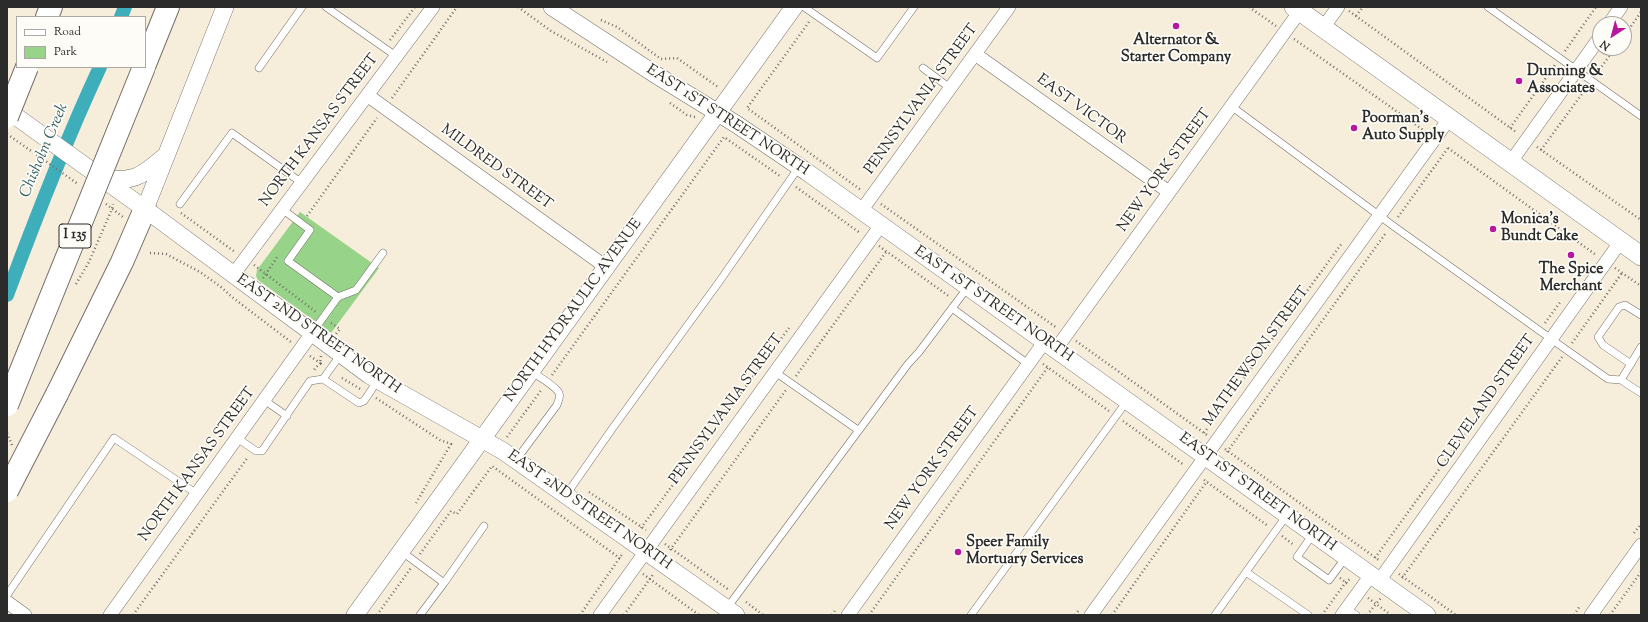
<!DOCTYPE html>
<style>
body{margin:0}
#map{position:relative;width:1648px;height:622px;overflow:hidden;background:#f7eddb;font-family:"Sorts Mill Goudy",serif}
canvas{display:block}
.frame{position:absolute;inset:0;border:8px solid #2b2b2b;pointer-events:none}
.legend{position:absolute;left:16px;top:16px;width:130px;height:52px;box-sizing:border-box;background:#fdfcf7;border:1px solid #a9a8a5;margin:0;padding:5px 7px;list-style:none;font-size:12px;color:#2b2b2b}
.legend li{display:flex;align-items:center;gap:8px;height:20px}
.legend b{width:20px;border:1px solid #a9a8a5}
.north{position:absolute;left:1592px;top:16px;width:40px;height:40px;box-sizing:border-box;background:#fdfcf7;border:1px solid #a9a8a5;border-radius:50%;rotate:216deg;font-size:11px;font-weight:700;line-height:16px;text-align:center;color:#2b2b2b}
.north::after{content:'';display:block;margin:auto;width:14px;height:18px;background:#b5179e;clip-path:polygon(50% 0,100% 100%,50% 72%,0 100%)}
</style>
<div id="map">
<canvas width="1648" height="622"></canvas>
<div class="frame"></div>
<ul class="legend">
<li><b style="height:5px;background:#fff"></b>Road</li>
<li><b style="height:11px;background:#97d388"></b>Park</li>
</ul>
<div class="north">N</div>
</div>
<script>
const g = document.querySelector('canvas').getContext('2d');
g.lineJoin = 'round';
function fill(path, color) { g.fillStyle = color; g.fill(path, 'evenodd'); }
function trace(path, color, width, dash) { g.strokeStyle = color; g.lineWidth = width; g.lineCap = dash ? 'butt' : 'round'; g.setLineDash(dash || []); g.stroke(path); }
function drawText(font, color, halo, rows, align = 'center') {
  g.font = font + ' "Sorts Mill Goudy",serif'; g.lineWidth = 3.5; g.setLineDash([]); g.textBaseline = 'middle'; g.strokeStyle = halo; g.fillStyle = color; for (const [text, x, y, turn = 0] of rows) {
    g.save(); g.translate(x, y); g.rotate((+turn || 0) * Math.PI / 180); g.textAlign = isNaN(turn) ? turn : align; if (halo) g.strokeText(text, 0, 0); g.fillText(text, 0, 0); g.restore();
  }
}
fill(new Path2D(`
 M 300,212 L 379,268 L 331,333 L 258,280 L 256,276 L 257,270 Z`), '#97d388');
trace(new Path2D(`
 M 121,17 L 125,7
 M 7,295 C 36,217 65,142 100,67`), '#3eaebb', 14);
const service = new Path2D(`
 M 326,7 L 396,56
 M 804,7 L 877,58 L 914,7
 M 1488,7 L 1641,116
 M 259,68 L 302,7
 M 923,68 L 950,88
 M 1231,106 L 1392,225 L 1568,351 L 1608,379 L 1621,380
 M 180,204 L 232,133 L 302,183
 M 282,209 L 310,230 L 288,261 L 338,297 L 312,333
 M 338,297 L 356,290 L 383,253
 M 952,308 L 1028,364
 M 1641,347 L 1621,380 L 1641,393
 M 1631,364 L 1603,345 L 1598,337 L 1619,307 L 1625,305 L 1641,315
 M 775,372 L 858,430
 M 323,379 L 341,354
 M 264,400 L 287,416
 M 237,438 L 256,451 L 262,451 L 310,381 L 323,379 L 359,403 L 364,401 L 378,380
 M 516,460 L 557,405 C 558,401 561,397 559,393 C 555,385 537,376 531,371
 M 566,495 L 612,429 L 719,282 L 799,167
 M 1313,534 L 1297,557 L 1329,580 L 1346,557
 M 401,551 L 444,583 L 420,615
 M 1246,572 L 1308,615
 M 444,583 L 484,526
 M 7,595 L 114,438 L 197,494
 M 727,608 L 908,364 L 919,352 L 968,287
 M 1347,609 L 1356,615
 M 971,615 L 1127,401
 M 1215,615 L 1287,515`);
const minor = new Path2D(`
 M 1609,24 L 1621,7
 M 1323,28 L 1338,7
 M 975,54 L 1169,192
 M 367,95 L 606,267
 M 1510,163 L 1600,37
 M 861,211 L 1009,7
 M 233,275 L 433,7
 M 1056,349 L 1300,11
 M 1379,581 L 1621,241
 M 7,602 L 25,615
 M 110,615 L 312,333
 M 600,615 L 881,225
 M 848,615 L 1045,341
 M 1091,615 L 1449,119
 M 1342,615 L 1371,575
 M 1591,615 L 1641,545`);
const tertiary = new Path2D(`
 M 552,7 L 653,73 L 736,124 L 807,172 L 1427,615
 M 7,110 L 145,209 L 369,375 L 503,451 L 736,615
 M 101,179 C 134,181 138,179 164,157
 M 145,209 L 225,7
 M 355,615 L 794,7`);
const secondary = new Path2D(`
 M 1294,7 L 1641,256`);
const motorway = new Path2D(`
 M 47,17 L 51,7
 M 145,64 L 168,7
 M 57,394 L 122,262 L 145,209`);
trace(service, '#726f69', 8);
trace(minor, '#726f69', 14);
trace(tertiary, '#726f69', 18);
trace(secondary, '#726f69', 20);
trace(motorway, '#726f69', 24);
trace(new Path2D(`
 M 518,7 L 551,31 L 607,62
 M 1249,7 L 1276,26
 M 1349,11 L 1516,132
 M 1356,16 L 1363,7
 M 601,20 L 617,27 L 661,59 L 677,58 L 718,87 L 719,86
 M 809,22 L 747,108 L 861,190
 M 1624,36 L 1641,12
 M 1294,39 L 1426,132
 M 390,40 L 415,7
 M 1565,51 L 1596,7
 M 1597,73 L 1615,48
 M 392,98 L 457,7
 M 670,103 L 687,115 L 695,117
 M 1510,128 L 1555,65
 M 7,134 L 78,184
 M 1537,147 L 1641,220
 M 1448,148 L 1596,255
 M 1541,150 L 1587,87
 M 796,187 L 860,233
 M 106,204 L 123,217
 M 881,204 L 1057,328
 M 181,213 L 235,252
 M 307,216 L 377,118
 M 1398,217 L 1448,148
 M 879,246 L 950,297
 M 150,253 L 166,254 L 200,272 L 221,287 L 232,297 L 291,342
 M 254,265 L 316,312
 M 1615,268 L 1641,286
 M 263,278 L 278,256
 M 76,284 L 89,262 L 112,209 L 113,204
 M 331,323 L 340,329 L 336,334
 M 1545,323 L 1561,301
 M 1076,341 L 1207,435
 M 1572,343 L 1622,273
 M 310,356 L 320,363 L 314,370
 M 321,356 L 320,363 L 323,366
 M 1043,364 L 1109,411
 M 552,375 L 724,137 L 780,176
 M 796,376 L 886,252
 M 342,378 L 362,390
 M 376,398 L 440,440 L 451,444 L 416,503
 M 1123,421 L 1184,465
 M 7,433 L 12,445
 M 1204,433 L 1342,243
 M 507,437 L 542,389
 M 1225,449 L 1380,561
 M 1227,452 L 1386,233
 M 1204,480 L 1268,526
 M 589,492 L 646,530
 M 641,528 L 789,328
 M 1634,533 L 1641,524
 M 1282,536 L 1294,545
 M 665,544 L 729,590
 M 670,550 L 786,390
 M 420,554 L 451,511 L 457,514 L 492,466 L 621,559
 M 1375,558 L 1534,338
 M 643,574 L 699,615
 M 1399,574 L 1456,615
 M 1340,578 L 1349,585
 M 1402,578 L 1562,357
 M 1368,598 L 1391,615
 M 746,602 L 763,615
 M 133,615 L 248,457
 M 377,615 L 411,568
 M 580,615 L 623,553
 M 624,615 L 654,573
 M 832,615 L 836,609
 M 869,615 L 1048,367
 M 1075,615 L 1079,610
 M 1112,615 L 1207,481
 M 1322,615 L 1346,582 L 1351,578
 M 1367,615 L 1381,598
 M 1574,615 L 1580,606
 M 1610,615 L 1641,572`), '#726f69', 2.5, [1, 3]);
trace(service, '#fff', 7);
trace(minor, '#fff', 13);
trace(tertiary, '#fff', 17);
trace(secondary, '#fff', 19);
trace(motorway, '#fff', 22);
const motorwayBridge = new Path2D(`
 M 7,117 L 27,67
 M 7,405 L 144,67
 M 7,491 L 57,394`);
trace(motorwayBridge, '#726f69', 24, []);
trace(motorwayBridge, '#fff', 22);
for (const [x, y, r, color] of [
 [1176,26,4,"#b5179e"],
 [1519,81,4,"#b5179e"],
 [1354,128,4,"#b5179e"],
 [1493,229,4,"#b5179e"],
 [1571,255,4,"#b5179e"],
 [958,552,4,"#b5179e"]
]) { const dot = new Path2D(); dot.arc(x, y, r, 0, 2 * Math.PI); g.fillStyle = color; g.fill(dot); trace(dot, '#fdfcf7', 1.5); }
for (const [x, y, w] of [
 [75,236,32]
]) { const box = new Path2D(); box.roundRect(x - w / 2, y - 12, w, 24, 3); g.fillStyle = '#fdfcf7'; g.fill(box); trace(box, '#2b2b2b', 1); }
drawText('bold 14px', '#2b2b2b', null, [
 ["I 135",75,236]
]);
drawText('bold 15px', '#2b2b2b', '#fdfcf7', [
 ["Alternator &",1176,41,"center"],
 ["Starter Company",1176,58,"center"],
 ["Dunning &",1527,72],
 ["Associates",1527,89],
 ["Poorman's",1362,119],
 ["Auto Supply",1362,136],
 ["Monica's",1501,220],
 ["Bundt Cake",1501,237],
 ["The Spice",1571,270,"center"],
 ["Merchant",1571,287,"center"],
 ["Speer Family",966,543],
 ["Mortuary Services",966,560]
], 'left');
drawText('15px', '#2b2b2b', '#fdfcf7', [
 ["PENNSYLVANIA STREET",922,100,-54],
 ["EAST VICTOR",1081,110,36],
 ["EAST 1ST STREET NORTH",727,121,33],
 ["NORTH KANSAS STREET",320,131,-53],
 ["MILDRED STREET",496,168,36],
 ["NEW YORK STREET",1165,171,-54],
 ["EAST 1ST STREET NORTH",993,305,35],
 ["NORTH HYDRAULIC AVENUE",574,311,-54],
 ["EAST 2ND STREET NORTH",318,335,35],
 ["MATHEWSON STREET",1257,357,-54],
 ["CLEVELAND STREET",1487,402,-55],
 ["PENNSYLVANIA STREET",727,410,-54],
 ["NORTH KANSAS STREET",198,465,-54],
 ["NEW YORK STREET",933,469,-54],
 ["EAST 1ST STREET NORTH",1257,493,36],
 ["EAST 2ND STREET NORTH",589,511,35]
]);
drawText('italic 16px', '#335f65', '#fdfcf7', [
 ["Chisholm Creek",45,151,-67]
]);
</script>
